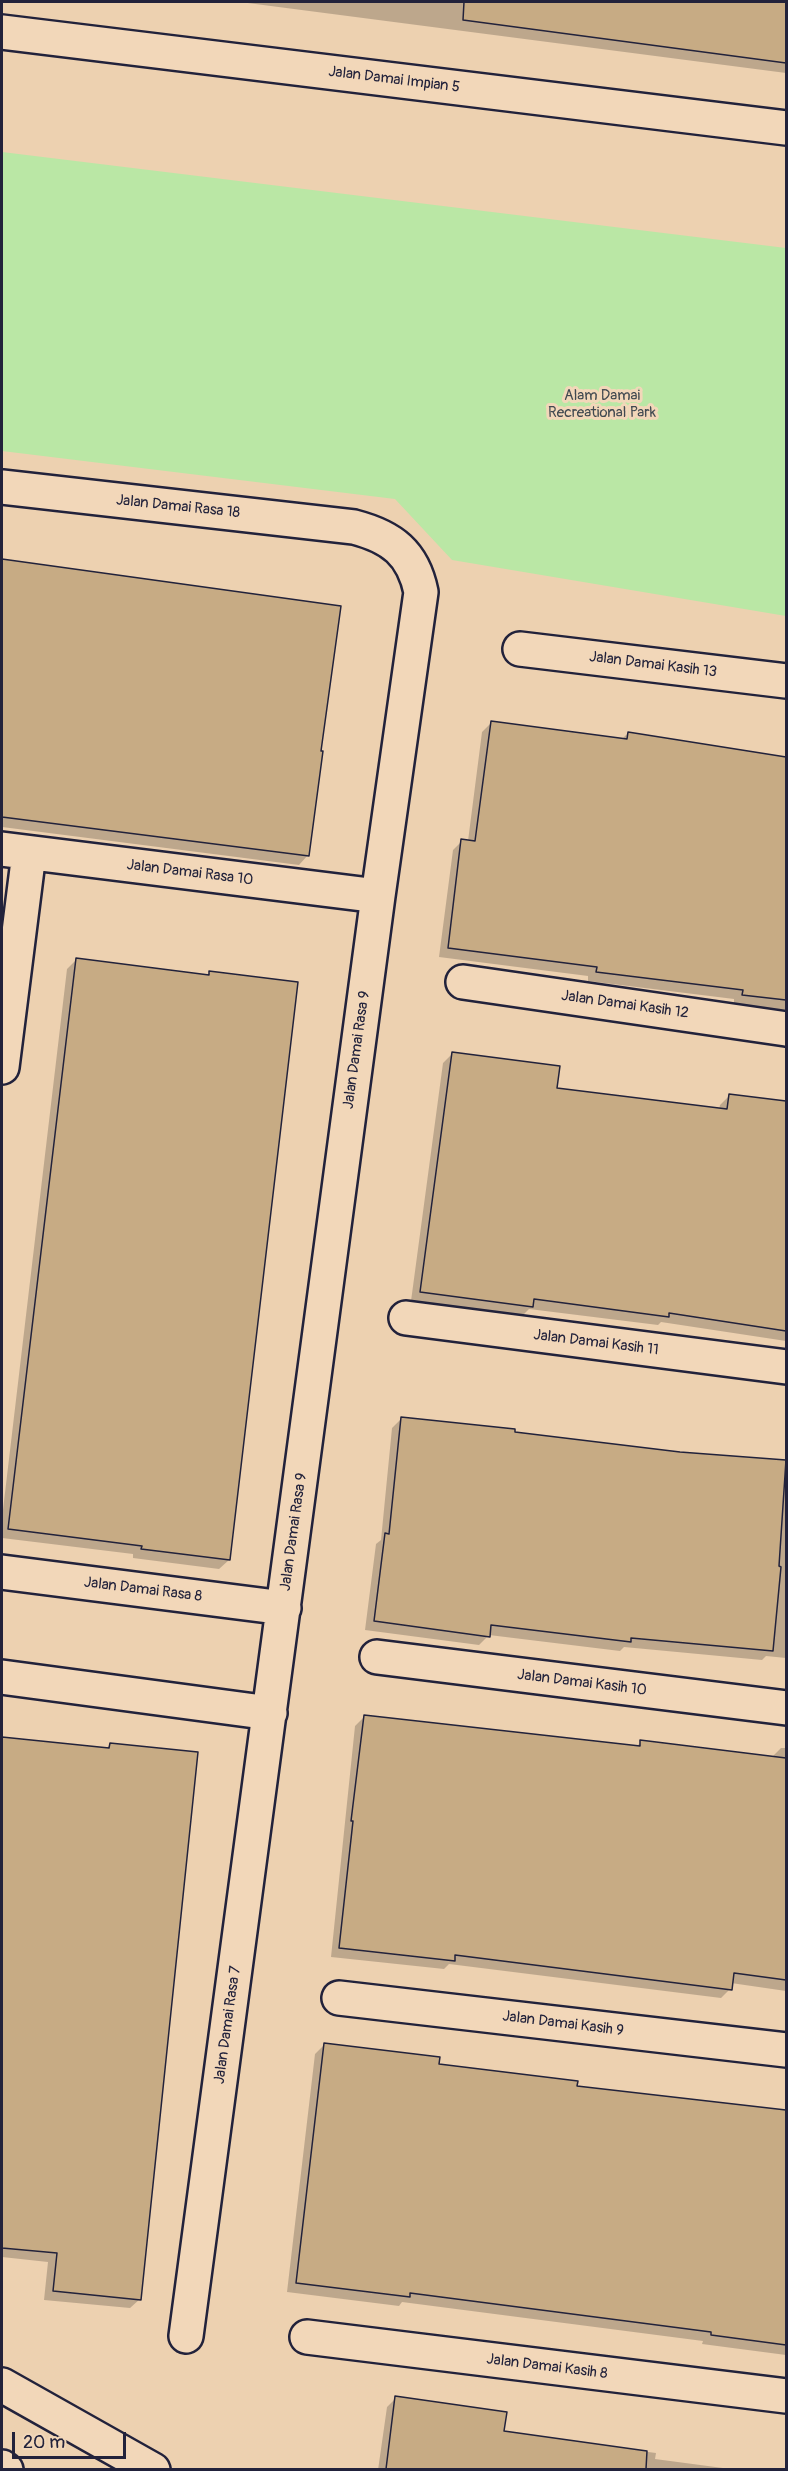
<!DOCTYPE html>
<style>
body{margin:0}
#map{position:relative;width:788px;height:2471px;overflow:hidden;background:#edd1b0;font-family:Pangolin,sans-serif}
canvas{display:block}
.frame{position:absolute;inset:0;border:3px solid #22223b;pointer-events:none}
.scale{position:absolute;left:12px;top:2432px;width:114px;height:27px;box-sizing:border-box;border:3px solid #22223b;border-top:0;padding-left:8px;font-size:18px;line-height:21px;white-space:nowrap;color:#22223b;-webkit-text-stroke:4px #f2d7b9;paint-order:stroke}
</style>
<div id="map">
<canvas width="788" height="2471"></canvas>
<div class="frame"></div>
<div class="scale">20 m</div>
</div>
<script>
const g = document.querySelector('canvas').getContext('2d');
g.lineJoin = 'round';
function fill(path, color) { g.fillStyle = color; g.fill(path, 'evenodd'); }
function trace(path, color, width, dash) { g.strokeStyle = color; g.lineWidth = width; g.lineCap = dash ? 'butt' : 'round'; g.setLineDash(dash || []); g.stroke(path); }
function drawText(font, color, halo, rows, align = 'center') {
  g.font = font + ' Pangolin,sans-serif'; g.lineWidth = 6; g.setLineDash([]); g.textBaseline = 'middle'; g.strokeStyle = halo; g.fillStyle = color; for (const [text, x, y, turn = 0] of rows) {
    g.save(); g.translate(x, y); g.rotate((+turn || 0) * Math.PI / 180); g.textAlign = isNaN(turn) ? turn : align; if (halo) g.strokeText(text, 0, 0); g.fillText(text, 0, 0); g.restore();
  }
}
fill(new Path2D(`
 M 2,152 L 786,248 L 786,616 L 452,560 L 395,499 L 2,451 Z`), '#bae7a5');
fill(new Path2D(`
 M 240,2 L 786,2 L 786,73 Z
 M 2,561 L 339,608 L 319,752 L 308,855 L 299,865 L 2,827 Z
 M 491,723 L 622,739 L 628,733 L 786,759 L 786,1010 L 734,1004 L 734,999 L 588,981 L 588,976 L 439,957 L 453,850 L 462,841 L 468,841 L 482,732 Z
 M 76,960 L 207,976 L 209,973 L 229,1560 L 219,1569 L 133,1558 L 133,1554 L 2,1538 L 2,1518 L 67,969 Z
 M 452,1054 L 556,1090 L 719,1110 L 720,1105 L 729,1096 L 786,1103 L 786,1341 L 661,1322 L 658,1325 L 529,1309 L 522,1316 L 411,1301 L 443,1063 Z
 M 401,1419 L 680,1453 L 786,1462 L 786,1658 L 766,1656 L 762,1660 L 624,1647 L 620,1651 L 489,1635 L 479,1645 L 365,1630 L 376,1544 L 381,1540 L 392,1428 Z
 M 365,1716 L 636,1747 L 641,1742 L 771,1758 L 781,1748 L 786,1748 L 786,1991 L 731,1983 L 730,1989 L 721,1998 L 449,1964 L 444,1969 L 331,1957 L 355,1726 Z
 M 2,1739 L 106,1749 L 110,1745 L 140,2299 L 130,2308 L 44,2300 L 48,2262 L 2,2257 Z
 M 324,2045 L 437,2066 L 575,2088 L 786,2111 L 786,2355 L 702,2344 L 703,2341 L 402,2302 L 399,2306 L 287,2292 L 315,2054 Z
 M 396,2398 L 503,2433 L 656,2453 L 655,2459 L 738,2470 L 378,2470 L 387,2407 Z`), '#0003');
const building = new Path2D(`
 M 464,2 L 786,2 L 786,63 L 463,20 Z
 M 2,559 L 341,606 L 321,751 L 323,751 L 309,856 L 2,817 Z
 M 491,721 L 627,739 L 628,732 L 786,757 L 786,1000 L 742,995 L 743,990 L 596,972 L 597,967 L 448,948 L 461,839 L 475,841 Z
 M 76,958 L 209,975 L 209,971 L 298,982 L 230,1560 L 141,1549 L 142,1546 L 8,1529 Z
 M 452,1052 L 560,1066 L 557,1088 L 727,1109 L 729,1094 L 786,1101 L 786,1331 L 669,1313 L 669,1317 L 534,1299 L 533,1307 L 420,1292 Z
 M 401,1417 L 515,1429 L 515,1432 L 680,1452 L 786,1460 L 779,1566 L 781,1567 L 773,1651 L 631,1638 L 631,1642 L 491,1625 L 490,1637 L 374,1621 L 385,1533 L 389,1534 Z
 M 364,1715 L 640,1746 L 640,1740 L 786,1758 L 786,1980 L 734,1973 L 732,1990 L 455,1955 L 455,1961 L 339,1948 L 353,1821 L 351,1821 Z
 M 2,1737 L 109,1748 L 110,1743 L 198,1752 L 141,2300 L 53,2291 L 57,2253 L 2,2248 Z
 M 324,2043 L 440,2057 L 439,2064 L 578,2081 L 577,2086 L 786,2110 L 786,2345 L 711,2335 L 711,2332 L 410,2293 L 410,2297 L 296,2283 Z
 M 395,2396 L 507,2412 L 504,2431 L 647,2451 L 646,2469 L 386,2469 Z`);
fill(building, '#c7ab84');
trace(building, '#22223b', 1.5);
const street = new Path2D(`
 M 2,32 L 786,128
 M 2,487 L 354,527 C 392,537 413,553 421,592 L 378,896 L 186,2336
 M 520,649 L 786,681
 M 2,849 L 378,896
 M 463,982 L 786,1029
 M 2,1067 L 29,853
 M 406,1318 L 786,1367
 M 2,1572 L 284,1608
 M 377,1657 L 786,1708
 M 2,1677 L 270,1713
 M 339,1998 L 786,2050
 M 307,2337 L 786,2396`);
const secondary = new Path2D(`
 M 2,2385 L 153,2470
 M 2,2467 L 6,2470`);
trace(street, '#22223b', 38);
trace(secondary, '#22223b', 38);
trace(street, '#f2d7b9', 33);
trace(secondary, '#f2d7b9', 33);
drawText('15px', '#22223b', '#f2d7b9', [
 ["Jalan Damai Impian 5",394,80,7],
 ["Jalan Damai Rasa 18",178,507,6],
 ["Jalan Damai Kasih 13",653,665,7],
 ["Jalan Damai Rasa 10",190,873,7],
 ["Jalan Damai Kasih 12",625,1005,8],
 ["Jalan Damai Rasa 9",357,1050,-82],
 ["Jalan Damai Kasih 11",596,1343,7],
 ["Jalan Damai Rasa 9",294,1532,-82],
 ["Jalan Damai Rasa 8",143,1590,7],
 ["Jalan Damai Kasih 10",582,1683,7],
 ["Jalan Damai Kasih 9",563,2024,7],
 ["Jalan Damai Rasa 7",228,2025,-82],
 ["Jalan Damai Kasih 8",547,2367,7]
]);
drawText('15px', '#404950', '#f2d7b9', [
 ["Alam Damai",602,396],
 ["Recreational Park",602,413]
]);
</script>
